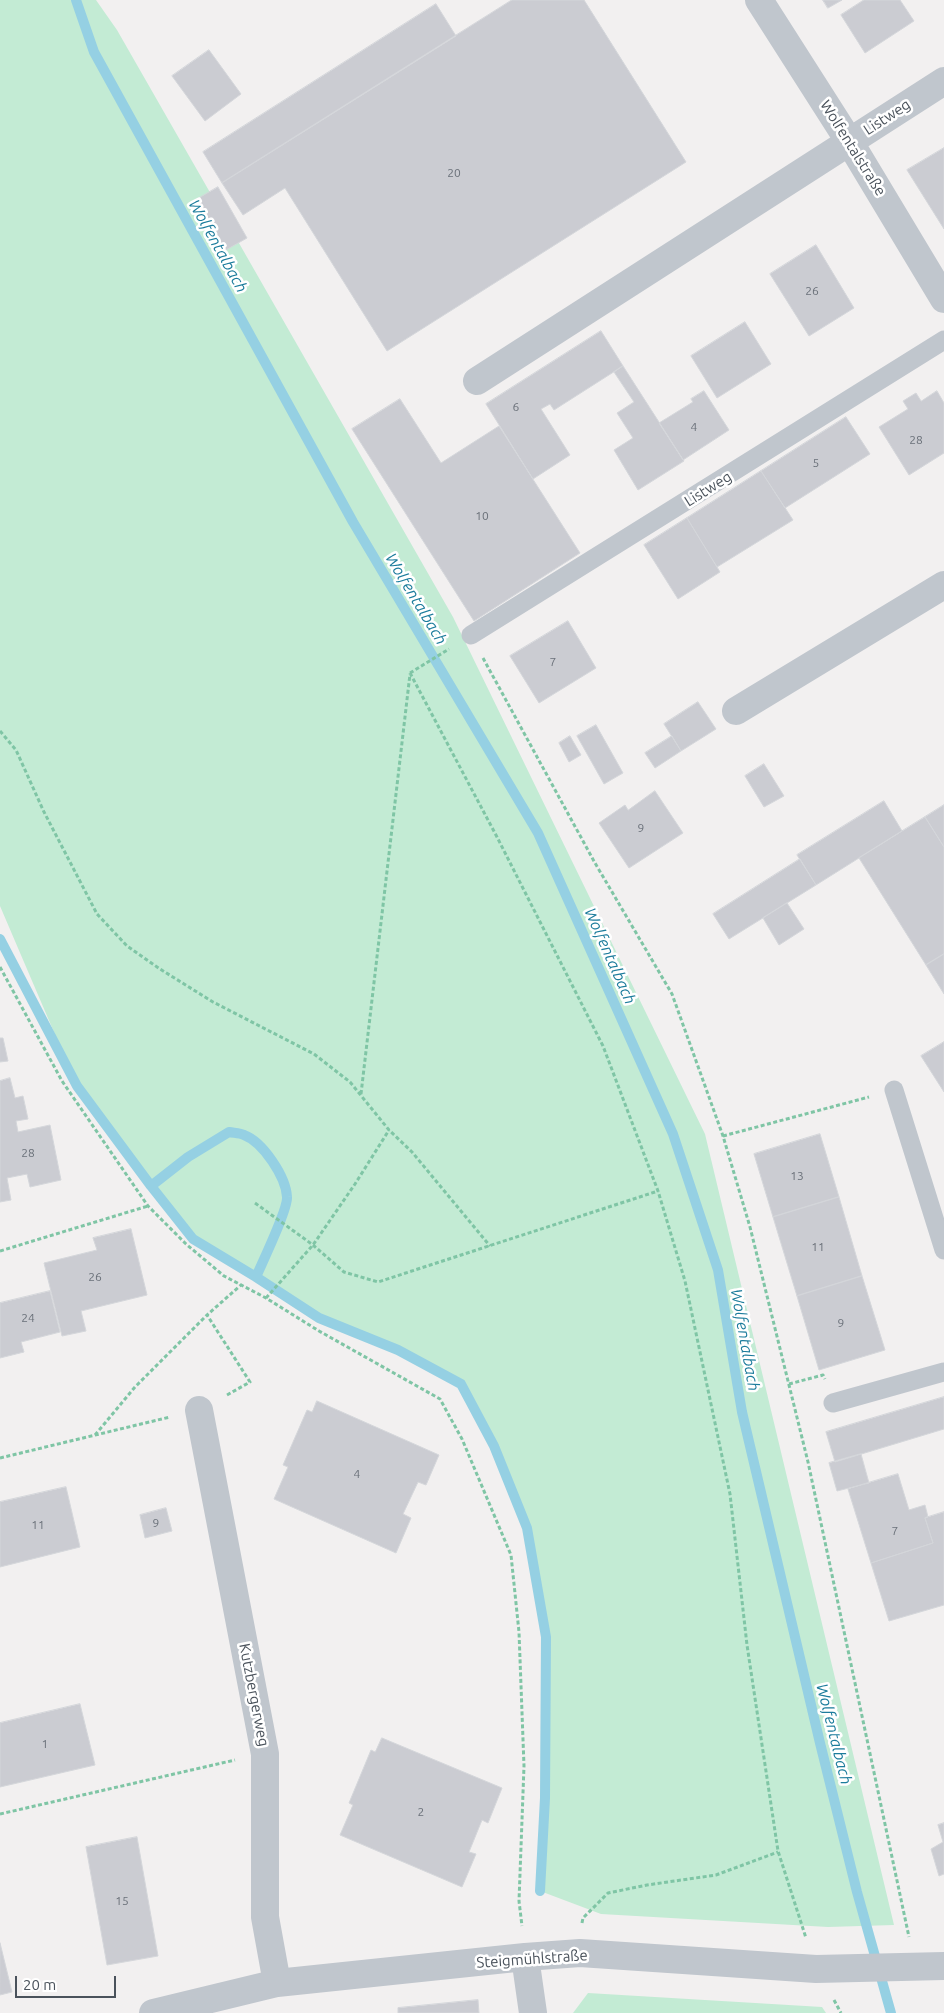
<!DOCTYPE html>
<meta charset="utf-8">
<style>
body{margin:0}
#map{position:relative;width:944px;height:2013px;overflow:hidden;background:#f2f0f0;font-family:Ubuntu,sans-serif}
canvas{display:block}
.scale{position:absolute;left:15px;top:1976px;width:101px;height:22px;box-sizing:border-box;border:2px solid #4a525b;border-top:0;padding-left:6px;font-size:15px;line-height:18px;white-space:nowrap;color:#4a525b;-webkit-text-stroke:4px #fff;paint-order:stroke}
</style>
<div id="map">
<canvas width="944" height="2013"></canvas>
<div class="scale">20 m</div>
</div>
<script>
const g = document.querySelector('canvas').getContext('2d');
g.lineJoin = 'round';
function fill(path, color) { g.fillStyle = color; g.fill(path, 'evenodd'); }
function trace(path, color, width, dash) { g.strokeStyle = color; g.lineWidth = width; g.lineCap = dash ? 'butt' : 'round'; g.setLineDash(dash || []); g.stroke(path); }
function drawText(font, color, halo, rows, align = 'center') {
  g.font = font + ' Ubuntu,sans-serif'; g.lineWidth = 5; g.setLineDash([]); g.textBaseline = 'middle'; g.strokeStyle = halo; g.fillStyle = color; for (const [text, x, y, turn = 0] of rows) {
    g.save(); g.translate(x, y); g.rotate((+turn || 0) * Math.PI / 180); g.textAlign = isNaN(turn) ? turn : align; if (halo) g.strokeText(text, 0, 0); g.fillText(text, 0, 0); g.restore();
  }
}
fill(new Path2D(`
 M 0,0 L 96,0 L 117,30 L 453,617 L 705,1134 L 894,1925 L 828,1927 L 601,1914 L 540,1891 L 545,1798 L 546,1637 L 527,1528 L 494,1447 L 461,1384 L 398,1350 L 319,1318 L 256,1277 L 193,1239 L 151,1186 L 77,1086 L 0,906 Z
 M 588,1993 L 822,2007 L 826,2013 L 573,2013 Z`), '#c3ebd4');
trace(new Path2D(`
 M 76,0 L 94,52 L 353,522 L 538,833 L 673,1134 L 718,1270 L 742,1412 L 820,1743 L 857,1892 L 891,2013
 M 0,939 L 77,1086 L 151,1186 L 193,1239 L 256,1277 L 319,1318 L 398,1350 L 461,1384 L 494,1446 L 527,1528 L 546,1637 L 545,1798 L 540,1891
 M 151,1186 L 188,1157 L 229,1132 C 234,1133 240,1133 244,1135 C 263,1142 286,1177 287,1197 C 288,1209 262,1263 256,1277`), '#95d0e3', 10);
const building = new Path2D(`
 M 512,0 L 584,0 L 686,162 L 387,351 L 285,188 L 243,215 L 222,183 Z
 M 823,0 L 842,0 L 828,8 Z
 M 864,0 L 900,0 L 914,21 L 865,53 L 841,15 Z
 M 436,4 L 456,36 L 222,183 L 203,152 Z
 M 209,50 L 241,94 L 205,121 L 172,76 Z
 M 944,148 L 944,229 L 907,170 Z
 M 218,187 L 247,238 L 224,251 L 196,200 Z
 M 816,245 L 854,308 L 809,336 L 770,274 Z
 M 745,322 L 771,364 L 717,398 L 691,356 Z
 M 601,331 L 623,366 L 554,410 L 550,404 L 541,409 L 570,455 L 533,479 L 486,404 Z
 M 623,366 L 684,461 L 638,490 L 614,450 L 633,438 L 617,413 L 634,402 L 614,372 Z
 M 704,391 L 729,430 L 683,460 L 659,423 L 693,402 L 691,399 Z
 M 937,391 L 944,403 L 944,453 L 909,475 L 879,427 L 908,409 L 903,401 L 916,393 L 921,401 Z
 M 400,399 L 441,463 L 499,426 L 580,553 L 474,621 L 352,429 Z
 M 846,417 L 870,454 L 785,508 L 761,471 Z
 M 761,471 L 793,520 L 717,567 L 687,518 Z
 M 687,518 L 720,572 L 678,599 L 644,545 Z
 M 568,621 L 596,668 L 539,703 L 510,656 Z
 M 698,702 L 716,729 L 681,751 L 664,724 Z
 M 596,725 L 623,773 L 604,784 L 577,736 Z
 M 570,736 L 581,755 L 569,762 L 559,743 Z
 M 672,736 L 681,751 L 655,768 L 645,753 Z
 M 764,764 L 784,796 L 764,807 L 745,776 Z
 M 655,791 L 683,833 L 629,868 L 599,823 L 625,805 L 628,810 Z
 M 884,801 L 902,831 L 816,885 L 797,855 Z
 M 944,805 L 944,847 L 925,817 Z
 M 925,817 L 944,847 L 944,954 L 926,965 L 859,858 Z
 M 800,859 L 816,885 L 729,939 L 713,914 Z
 M 787,903 L 804,929 L 779,945 L 763,918 Z
 M 944,954 L 944,994 L 926,965 Z
 M 0,1038 L 3,1038 L 8,1061 L 0,1062 Z
 M 944,1042 L 944,1092 L 921,1056 Z
 M 10,1078 L 15,1098 L 23,1096 L 28,1119 L 16,1121 L 18,1132 L 50,1125 L 61,1180 L 30,1187 L 27,1174 L 7,1178 L 11,1200 L 0,1202 L 0,1081 Z
 M 820,1134 L 839,1197 L 773,1217 L 754,1154 Z
 M 839,1197 L 862,1276 L 797,1296 L 773,1217 Z
 M 131,1229 L 147,1295 L 81,1311 L 86,1331 L 62,1336 L 44,1263 L 97,1250 L 93,1238 Z
 M 862,1276 L 885,1350 L 819,1370 L 797,1296 Z
 M 50,1291 L 60,1332 L 21,1342 L 24,1352 L 0,1358 L 0,1303 Z
 M 944,1397 L 944,1429 L 835,1462 L 826,1432 Z
 M 317,1401 L 439,1455 L 426,1485 L 418,1482 L 403,1514 L 411,1518 L 396,1553 L 274,1499 L 288,1467 L 283,1465 L 307,1410 L 312,1412 Z
 M 861,1454 L 869,1483 L 837,1491 L 829,1463 Z
 M 898,1474 L 909,1510 L 925,1505 L 928,1517 L 925,1518 L 933,1543 L 871,1563 L 848,1489 Z
 M 66,1487 L 80,1547 L 0,1567 L 0,1502 Z
 M 166,1508 L 172,1531 L 145,1538 L 140,1515 Z
 M 944,1512 L 944,1605 L 889,1621 L 871,1563 L 933,1543 L 925,1518 Z
 M 80,1704 L 95,1765 L 0,1787 L 0,1723 Z
 M 382,1738 L 502,1788 L 488,1823 L 482,1820 L 469,1852 L 476,1854 L 462,1887 L 340,1835 L 353,1805 L 349,1803 L 371,1750 L 375,1752 Z
 M 944,1823 L 944,1874 L 939,1876 L 931,1849 L 943,1842 L 938,1825 Z
 M 137,1837 L 158,1956 L 107,1965 L 86,1847 Z
 M 0,1943 L 12,1992 L 0,1995 Z
 M 478,2000 L 479,2013 L 398,2013 L 398,2008 Z`);
fill(building, '#cbccd2');
trace(building, '#d4d6da', 1);
trace(new Path2D(`
 M 483,658 L 595,863 L 672,994 L 723,1136 L 750,1227 L 808,1462 L 909,1937
 M 410,673 L 449,649
 M 410,673 L 497,837 L 603,1046 L 658,1191 L 685,1281 L 730,1494 L 747,1645 L 778,1851 L 806,1938
 M 0,731 L 16,750 L 44,812 L 97,914 L 127,946 L 160,969 L 213,1002 L 314,1054 L 350,1082 L 389,1130 L 412,1152 L 490,1246
 M 0,967 L 62,1081 L 148,1206 L 186,1244 L 224,1276 L 266,1298 L 319,1331 L 440,1399 L 462,1439 L 511,1555 L 519,1632 L 524,1766 L 519,1901 L 522,1926
 M 361,1094 L 410,674
 M 723,1136 L 869,1097
 M 255,1203 L 313,1245 L 344,1272 L 378,1282 L 658,1191
 M 0,1251 L 148,1206
 M 266,1298 L 313,1245 L 355,1184 L 389,1130
 M 789,1384 L 823,1375 L 825,1379
 M 227,1395 L 250,1382 L 207,1315 L 241,1285
 M 95,1435 L 135,1387 L 207,1315
 M 0,1458 L 170,1417
 M 0,1814 L 235,1760
 M 582,1923 L 583,1918 L 608,1893 L 647,1885 L 716,1875 L 778,1852
 M 834,2000 L 841,2013`), '#7fc5a5', 3, [4, 2.5]);
trace(new Path2D(`
 M 471,635 L 944,340
 M 894,1090 L 944,1250
 M 833,1403 L 944,1372`), '#c0c6cd', 19);
trace(new Path2D(`
 M 759,0 L 849,141 L 944,299
 M 477,381 L 944,81
 M 736,711 L 944,585
 M 199,1410 L 265,1754 L 265,1917 L 277,1983
 M 525,1957 L 533,2013
 M 153,2013 L 277,1983 L 525,1957 L 580,1953 L 816,1969 L 944,1966`), '#c0c6cd', 28);
drawText('12px', '#6a7079', null, [
 ["20",454,173],
 ["26",812,291],
 ["6",516,407],
 ["4",694,427],
 ["28",916,440],
 ["5",816,463],
 ["10",482,516],
 ["7",553,662],
 ["9",641,828],
 ["28",28,1153],
 ["13",797,1176],
 ["11",818,1247],
 ["26",95,1277],
 ["24",28,1318],
 ["9",841,1323],
 ["4",357,1474],
 ["9",156,1523],
 ["11",38,1525],
 ["7",895,1531],
 ["1",45,1744],
 ["2",421,1812],
 ["15",122,1901]
]);
drawText('15px', '#4a525b', '#fff', [
 ["Listweg",887,117,-33],
 ["Wolfentalstraße",853,148,58],
 ["Listweg",708,489,-32],
 ["Kutzbergerweg",254,1695,79],
 ["Steigmühlstraße",532,1959,-4]
]);
drawText('italic 16px', '#1c7c9c', '#fff', [
 ["Wolfentalbach",218,246,61],
 ["Wolfentalbach",416,599,59],
 ["Wolfentalbach",610,956,66],
 ["Wolfentalbach",745,1340,80],
 ["Wolfentalbach",834,1734,76]
]);
</script>
